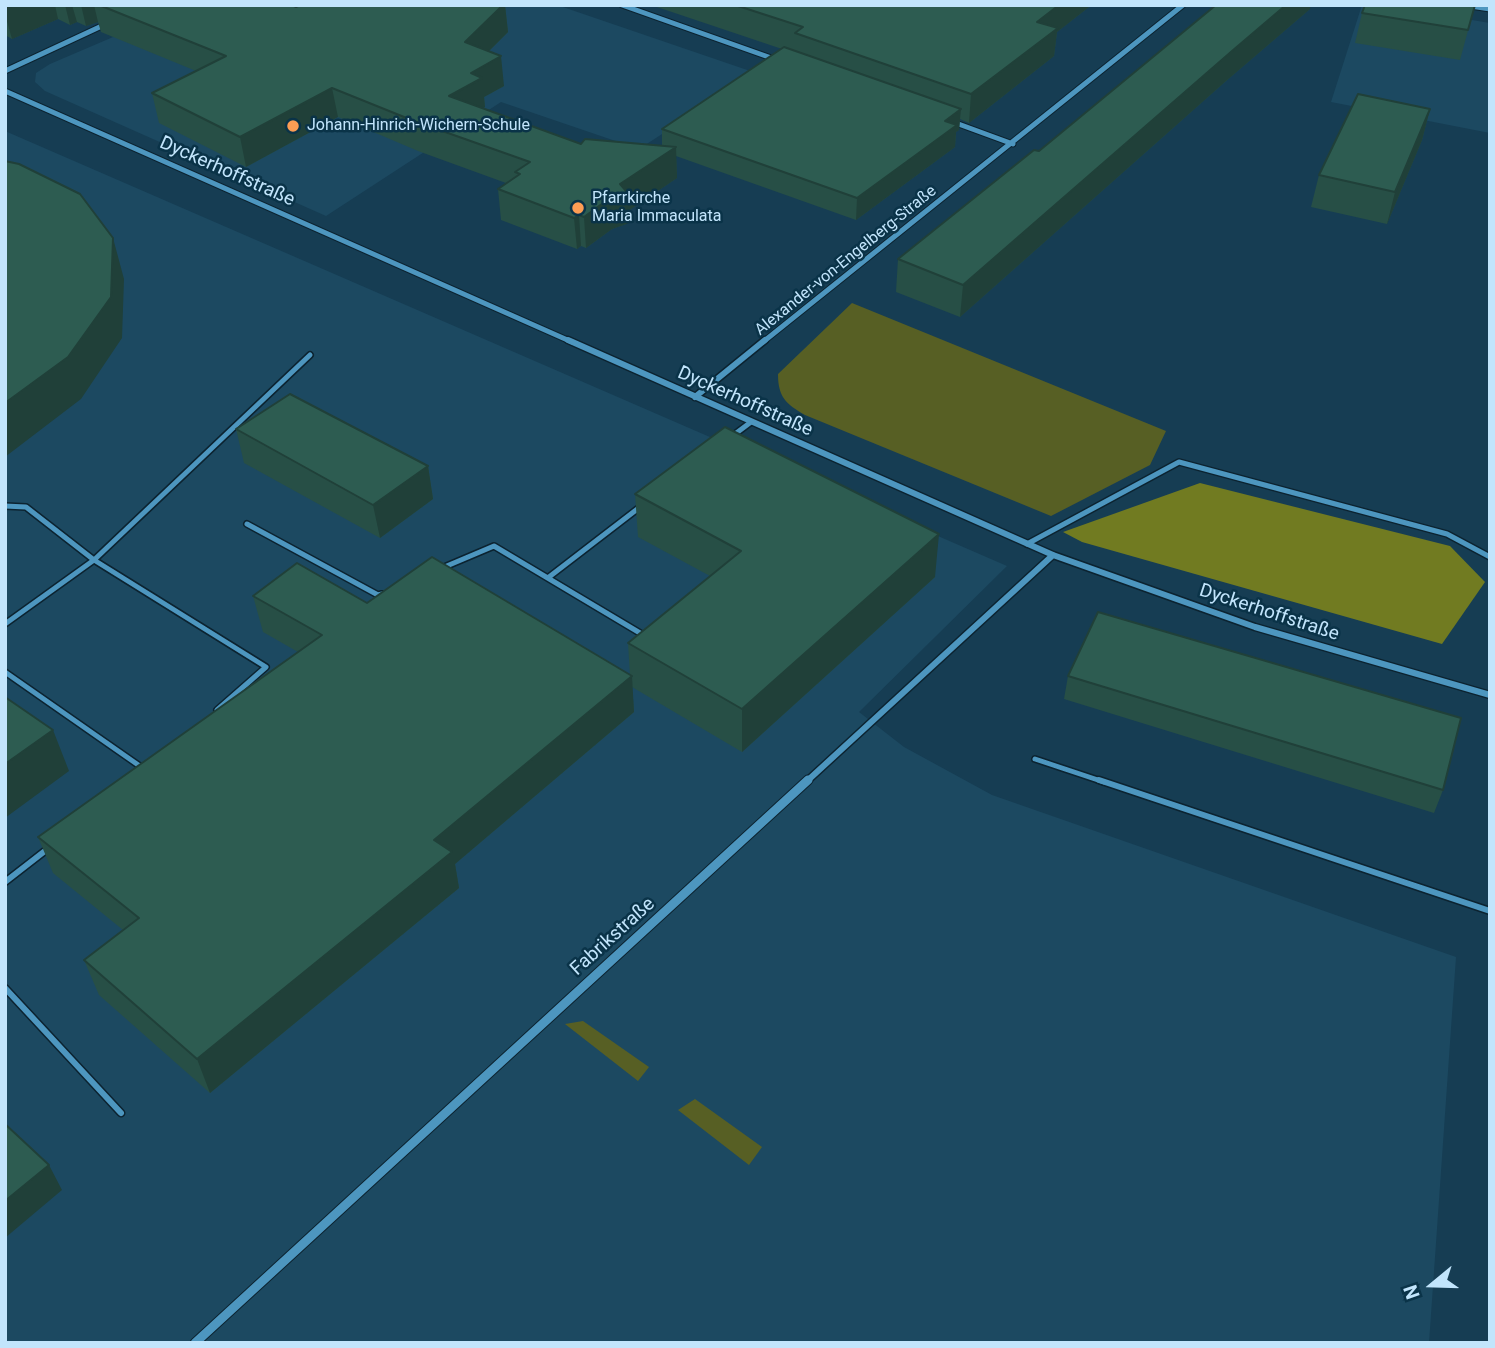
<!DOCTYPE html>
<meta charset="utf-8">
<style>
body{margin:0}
#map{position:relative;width:1495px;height:1348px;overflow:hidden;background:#163d53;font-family:Roboto,sans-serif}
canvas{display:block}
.frame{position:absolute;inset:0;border:7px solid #c2e5fc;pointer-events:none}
.north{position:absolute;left:1397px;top:1250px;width:70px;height:70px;-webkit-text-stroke:5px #0a3348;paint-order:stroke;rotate:251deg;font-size:19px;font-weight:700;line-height:28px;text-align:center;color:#c2e5fc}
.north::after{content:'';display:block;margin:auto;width:24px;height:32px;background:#c2e5fc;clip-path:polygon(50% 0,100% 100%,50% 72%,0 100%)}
</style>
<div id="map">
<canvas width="1495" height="1348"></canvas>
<div class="frame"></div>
<div class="north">N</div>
</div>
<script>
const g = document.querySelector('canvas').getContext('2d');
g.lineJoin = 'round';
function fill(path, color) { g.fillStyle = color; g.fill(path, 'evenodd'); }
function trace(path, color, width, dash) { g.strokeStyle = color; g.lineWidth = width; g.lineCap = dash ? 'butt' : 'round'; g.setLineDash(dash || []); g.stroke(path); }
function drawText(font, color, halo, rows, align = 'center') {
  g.font = font + ' Roboto,sans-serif'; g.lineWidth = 5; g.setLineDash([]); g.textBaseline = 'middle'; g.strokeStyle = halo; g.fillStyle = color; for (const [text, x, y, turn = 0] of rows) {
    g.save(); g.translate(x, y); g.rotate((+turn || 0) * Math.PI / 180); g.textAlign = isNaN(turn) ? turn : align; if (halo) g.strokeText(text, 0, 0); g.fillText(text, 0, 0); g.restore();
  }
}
fill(new Path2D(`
 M 188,5 L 557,5 L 756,73 L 639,149 L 501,102 L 326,216 L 45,91 L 35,82 L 36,73 L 50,64 Z
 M 1362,5 L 1381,5 L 1490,23 L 1490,133 L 1331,102 Z
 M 5,131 L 1007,566 L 859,712 L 904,747 L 992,795 L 1456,957 L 1429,1343 L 5,1343 Z`), '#1c4961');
fill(new Path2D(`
 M 852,303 L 1166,431 L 1150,465 L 1051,516 L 805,415 C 786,404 778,397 778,374 Z
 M 583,1021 L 649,1067 L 638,1081 L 565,1024 Z
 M 695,1099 L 762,1147 L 749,1165 L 678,1110 Z`), '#575f24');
fill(new Path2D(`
 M 1200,483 L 1450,546 L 1485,582 L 1442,644 L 1082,542 L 1063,532 Z`), '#717b21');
const laneFar1 = new Path2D(`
 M 731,437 L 751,422
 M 5,506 L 26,507 L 94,560 L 266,667 L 217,710
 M 247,524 L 378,595 L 382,594
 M 1027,544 L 1179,462 L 1447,534 L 1490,557
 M 442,568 L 494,546 L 645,636
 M 549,577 L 640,507
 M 5,624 L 94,560 L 310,355
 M 5,672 L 144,769
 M 1035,759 L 1104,782`);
const lane = new Path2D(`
 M 1099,780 L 1490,911
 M 5,882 L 50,847
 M 5,988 L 121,1113`);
const streetFar2 = new Path2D(`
 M 622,5 L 777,60
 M 1464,5 L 1490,9
 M 5,71 L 106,24
 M 5,91 L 572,342
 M 953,122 L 1013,144
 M 763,342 L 1183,5`);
const streetFar1 = new Path2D(`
 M 568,340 L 1053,555 L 1255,627 L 1490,695
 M 695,397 L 765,340
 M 806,782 L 1053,555`);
const street = new Path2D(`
 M 195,1343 L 808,780`);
trace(laneFar1, '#0c2330', 8);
trace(lane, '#0c2330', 9);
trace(streetFar2, '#0c2330', 7);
trace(streetFar1, '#0c2330', 9);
trace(street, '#0c2330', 11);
trace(laneFar1, '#4d96bf', 5);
trace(lane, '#4d96bf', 6);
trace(streetFar2, '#4d96bf', 5);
trace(streetFar1, '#4d96bf', 6);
trace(street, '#4d96bf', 9);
fill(new Path2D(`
 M 5,5 L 292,5 L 296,7 L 300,5 L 505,5 L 508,32 L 489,51 L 504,86 L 484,97 L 485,107 L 483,108 L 581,144 L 662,146 L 662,129 L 782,49 L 651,5 L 1089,5 L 1089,7 L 1057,32 L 1054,56 L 969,123 L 960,119 L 959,130 L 956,132 L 955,147 L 856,220 L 676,156 L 677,178 L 628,211 L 629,223 L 612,229 L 586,248 L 581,246 L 577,249 L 501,220 L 498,189 L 506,183 L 418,151 L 338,117 L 246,167 L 159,123 L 152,93 L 196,71 L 101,32 L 98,22 L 86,26 L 77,22 L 70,25 L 58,19 L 12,39 L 5,35 Z
 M 1475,5 L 1460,60 L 1355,43 L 1362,13 Z
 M 1310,9 L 1226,81 L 960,317 L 896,292 L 898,259 Z
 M 1430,109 L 1422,140 L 1387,224 L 1311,207 L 1319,175 Z
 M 236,429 L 428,466 L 433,499 L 380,538 L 244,463 Z
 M 635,494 L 935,577 L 742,752 L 632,687 L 634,712 L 455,864 L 459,888 L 210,1093 L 99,995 L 84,960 L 123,930 L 53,873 L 38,837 L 298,652 L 263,632 L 253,596 L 367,603 L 630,675 L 628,643 L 710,576 L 638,537 Z
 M 1068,676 L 1443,790 L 1434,813 L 1064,699 Z`), '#274f46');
fill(new Path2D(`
 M 14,5 L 55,5 L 58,19 L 12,39 L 5,14 L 5,9 Z
 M 65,5 L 72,5 L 77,22 L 70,25 Z
 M 81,5 L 94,5 L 98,22 L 86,26 Z
 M 503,5 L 505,5 L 508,32 L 468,72 L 465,42 Z
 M 1059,5 L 1089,5 L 1089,7 L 1057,32 L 1054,56 L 969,123 L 971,94 L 1037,22 Z
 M 1286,5 L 1311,5 L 1310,9 L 1226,81 L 960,317 L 963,285 L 1232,51 Z
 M 501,56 L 504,86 L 484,97 L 485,107 L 453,126 L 449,96 L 471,73 Z
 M 332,88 L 338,117 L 246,167 L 240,137 Z
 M 961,109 L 959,130 L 956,132 L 955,147 L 856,220 L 857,198 L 945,121 Z
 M 1430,109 L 1422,140 L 1387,224 L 1395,192 Z
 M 676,147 L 677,178 L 628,211 L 629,223 L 612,229 L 586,248 L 584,217 L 620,184 Z
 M 579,215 L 581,246 L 577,249 L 574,218 Z
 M 113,238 L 124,279 L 122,338 L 81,399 L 5,457 L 5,403 Z
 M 428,466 L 433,499 L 380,538 L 373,505 Z
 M 939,534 L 935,577 L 742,752 L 742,709 Z
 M 632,676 L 634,712 L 455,864 L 459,888 L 210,1093 L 197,1059 L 434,840 Z
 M 53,730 L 69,771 L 5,818 L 5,764 Z
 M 49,1165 L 62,1190 L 5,1238 L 5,1201 Z`), '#204039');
const building = new Path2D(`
 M 5,5 L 14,5 L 5,9 Z
 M 99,5 L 292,5 L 296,7 L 300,5 L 503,5 L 465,42 L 501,56 L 471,73 L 482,78 L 449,96 L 581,144 L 585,139 L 676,147 L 620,184 L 627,192 L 610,198 L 584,217 L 579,215 L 574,218 L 498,189 L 520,174 L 515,172 L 530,162 L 414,121 L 332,88 L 240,137 L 152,93 L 226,56 Z
 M 735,5 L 1059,5 L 1037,22 L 1058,28 L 971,94 L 795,33 L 803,27 Z
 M 1216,5 L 1286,5 L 1232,51 L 963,285 L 898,259 L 1034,150 L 1039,151 Z
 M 1365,5 L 1475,5 L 1468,30 L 1362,13 Z
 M 784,47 L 961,109 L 945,121 L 957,125 L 857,198 L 662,129 Z
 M 1358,94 L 1430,109 L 1395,192 L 1319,175 Z
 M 5,161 L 19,164 L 80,194 L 113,238 L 111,297 L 68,357 L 5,403 Z
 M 290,394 L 428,466 L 373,505 L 236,429 Z
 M 725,427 L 939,534 L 742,709 L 628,643 L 741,551 L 635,494 Z
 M 432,557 L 632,676 L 434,840 L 452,852 L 197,1059 L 84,960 L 139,918 L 38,837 L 322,635 L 253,596 L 297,563 L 367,603 Z
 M 1098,612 L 1461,718 L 1443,790 L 1068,676 Z
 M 5,697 L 53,730 L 5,764 Z
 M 5,1124 L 49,1165 L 5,1201 Z`);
fill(building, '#2d5c51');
trace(building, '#204039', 2);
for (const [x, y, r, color] of [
 [293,126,7,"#fd9d54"],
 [578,208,7,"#fd9d54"]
]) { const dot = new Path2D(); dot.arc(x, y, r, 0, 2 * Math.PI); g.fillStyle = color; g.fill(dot); trace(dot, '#0a3348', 2.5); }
drawText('16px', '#c2e5fc', '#0a3348', [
 ["Johann-Hinrich-Wichern-Schule",307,126],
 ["Pfarrkirche",592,199],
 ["Maria Immaculata",592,217]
], 'left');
drawText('16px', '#c2e5fc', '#0a3348', [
 ["Alexander-von-Engelberg-Straße",846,261,-39]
]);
drawText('19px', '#c2e5fc', '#0a3348', [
 ["Dyckerhoffstraße",227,172,24],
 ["Dyckerhoffstraße",745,402,24],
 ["Dyckerhoffstraße",1269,613,18],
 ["Fabrikstraße",613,937,-42]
]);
</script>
